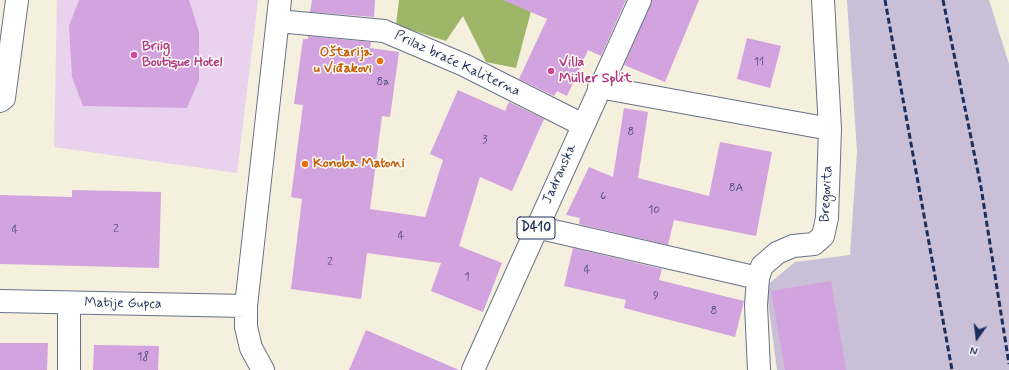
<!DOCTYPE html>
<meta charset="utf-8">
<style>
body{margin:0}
#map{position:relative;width:1009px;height:370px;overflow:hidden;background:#f5efdd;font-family:Mynerve,sans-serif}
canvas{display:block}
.north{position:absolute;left:957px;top:318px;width:40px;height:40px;-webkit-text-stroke:3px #fdfcf7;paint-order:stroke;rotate:194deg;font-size:11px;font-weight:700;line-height:16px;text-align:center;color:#1b2f5e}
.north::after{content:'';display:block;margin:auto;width:14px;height:18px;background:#1b2f5e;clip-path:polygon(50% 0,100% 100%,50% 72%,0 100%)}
</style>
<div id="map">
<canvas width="1009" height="370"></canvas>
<div class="north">N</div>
</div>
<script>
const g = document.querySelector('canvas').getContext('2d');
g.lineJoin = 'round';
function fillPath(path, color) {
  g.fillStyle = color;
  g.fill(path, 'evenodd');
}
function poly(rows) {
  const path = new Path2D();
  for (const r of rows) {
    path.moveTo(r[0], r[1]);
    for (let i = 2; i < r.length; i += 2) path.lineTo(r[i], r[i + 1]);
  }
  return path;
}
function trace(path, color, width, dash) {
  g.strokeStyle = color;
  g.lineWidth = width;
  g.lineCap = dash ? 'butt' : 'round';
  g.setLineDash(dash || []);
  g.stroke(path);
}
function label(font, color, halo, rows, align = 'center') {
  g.font = font + ' Mynerve,sans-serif';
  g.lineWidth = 3;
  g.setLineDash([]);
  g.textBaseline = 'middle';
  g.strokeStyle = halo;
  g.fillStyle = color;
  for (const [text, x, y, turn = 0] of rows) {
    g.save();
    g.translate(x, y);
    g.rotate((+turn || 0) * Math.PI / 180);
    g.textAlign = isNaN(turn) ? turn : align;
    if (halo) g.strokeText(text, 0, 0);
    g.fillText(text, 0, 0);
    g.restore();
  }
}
fillPath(poly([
 [57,0,258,0,237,173,54,147]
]), '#e9d2ed');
fillPath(poly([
 [847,0,989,0,1009,64,1009,370,777,370,766,286,795,262,850,255,857,152]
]), '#c9bfd7');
fillPath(poly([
 [399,0,534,0,516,68,486,62,463,16,446,41,396,25]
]), '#9db667');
fillPath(poly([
 [79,0,189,0,199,32,199,80,187,108,83,106,72,77,69,26],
 [312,0,375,0,374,17,310,12],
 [503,0,626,0,601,56,588,50,567,96,557,91,554,96,519,79,547,19],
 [652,0,699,0,665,82,624,65],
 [308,36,371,42,370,48,399,52,390,117,382,116,370,209,425,217,443,160,430,154,458,90,505,111,509,102,544,119,512,191,480,177,459,246,502,263,483,312,431,291,441,263,367,253,361,299,291,289,302,199,291,197,303,105,294,104,303,39,308,39],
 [747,38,781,46,770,88,737,79],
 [624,108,648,112,638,178,709,196,720,142,772,152,756,236,674,220,668,245,579,224,580,218,566,215,589,167,613,177],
 [72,190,161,192,159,268,0,264,0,195,72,197],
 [573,248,662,269,659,280,744,301,735,337,624,308,626,300,564,286],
 [831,281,846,370,785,370,771,291],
 [366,330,459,370,349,370],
 [0,343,48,343,47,370,0,370],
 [94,345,159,346,158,370,93,370]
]), '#d2a3df');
const minor = poly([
 [278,21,384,31,464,65,583,125],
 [599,87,830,129],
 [0,101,4,98,17,0],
 [536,227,758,278],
 [0,301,246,306],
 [69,370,69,303],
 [263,370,251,348,246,327,246,306,280,0],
 [759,370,756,305,758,278,762,266,777,253,793,246,814,244,823,236,827,218,830,129,823,0]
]);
const major = poly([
 [473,370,640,0]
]);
trace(minor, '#67728a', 24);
trace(major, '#67728a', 24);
trace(minor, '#fff', 22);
trace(major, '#fff', 22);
trace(poly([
 [885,0,952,370],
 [943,0,981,187,1009,364]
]), '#1b2f5e', 3, [6, 3]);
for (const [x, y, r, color] of [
 [134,55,4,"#d1479c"],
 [380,61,4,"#e8710a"],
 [551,71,4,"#d1479c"],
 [305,164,4,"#e8710a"]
]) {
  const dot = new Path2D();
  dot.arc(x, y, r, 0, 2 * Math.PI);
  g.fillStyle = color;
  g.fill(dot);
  trace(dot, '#fdfcf7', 1.5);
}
label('12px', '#494c7e', null, [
 ["11",759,62],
 ["8a",383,82],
 ["8",631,132],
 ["3",485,140],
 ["8A",736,188],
 ["6",603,196],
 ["10",654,210],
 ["2",116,229],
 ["4",15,230],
 ["4",401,236],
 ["2",330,262],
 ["4",587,270],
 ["1",467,277],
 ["9",656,296],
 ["8",714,311],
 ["18",143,357]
]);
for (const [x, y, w] of [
 [536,228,38]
]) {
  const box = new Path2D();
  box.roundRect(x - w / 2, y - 11, w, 22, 3);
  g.fillStyle = '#fdfcf7';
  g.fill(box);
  trace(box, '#1b2f5e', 1);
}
label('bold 13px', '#1b2f5e', null, [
 ["D410",536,228]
]);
label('bold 14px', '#b23c85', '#fdfcf7', [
 ["Briig",142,47],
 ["Boutique Hotel",142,63],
 ["Villa",559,63],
 ["Müller Split",559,79]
], 'left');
label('bold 14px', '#c56008', '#fdfcf7', [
 ["Oštarija",372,53],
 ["u Viđakovi",372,69],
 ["Konoba Matoni",313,164,"left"]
], 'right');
label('14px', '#1b2f5e', '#fdfcf7', [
 ["Prilaz braće Kaliterna",457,64,25],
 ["Jadranska",560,174,-66],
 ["Bregovita",827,194,-87],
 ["Matije Gupca",123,304,1]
]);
</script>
